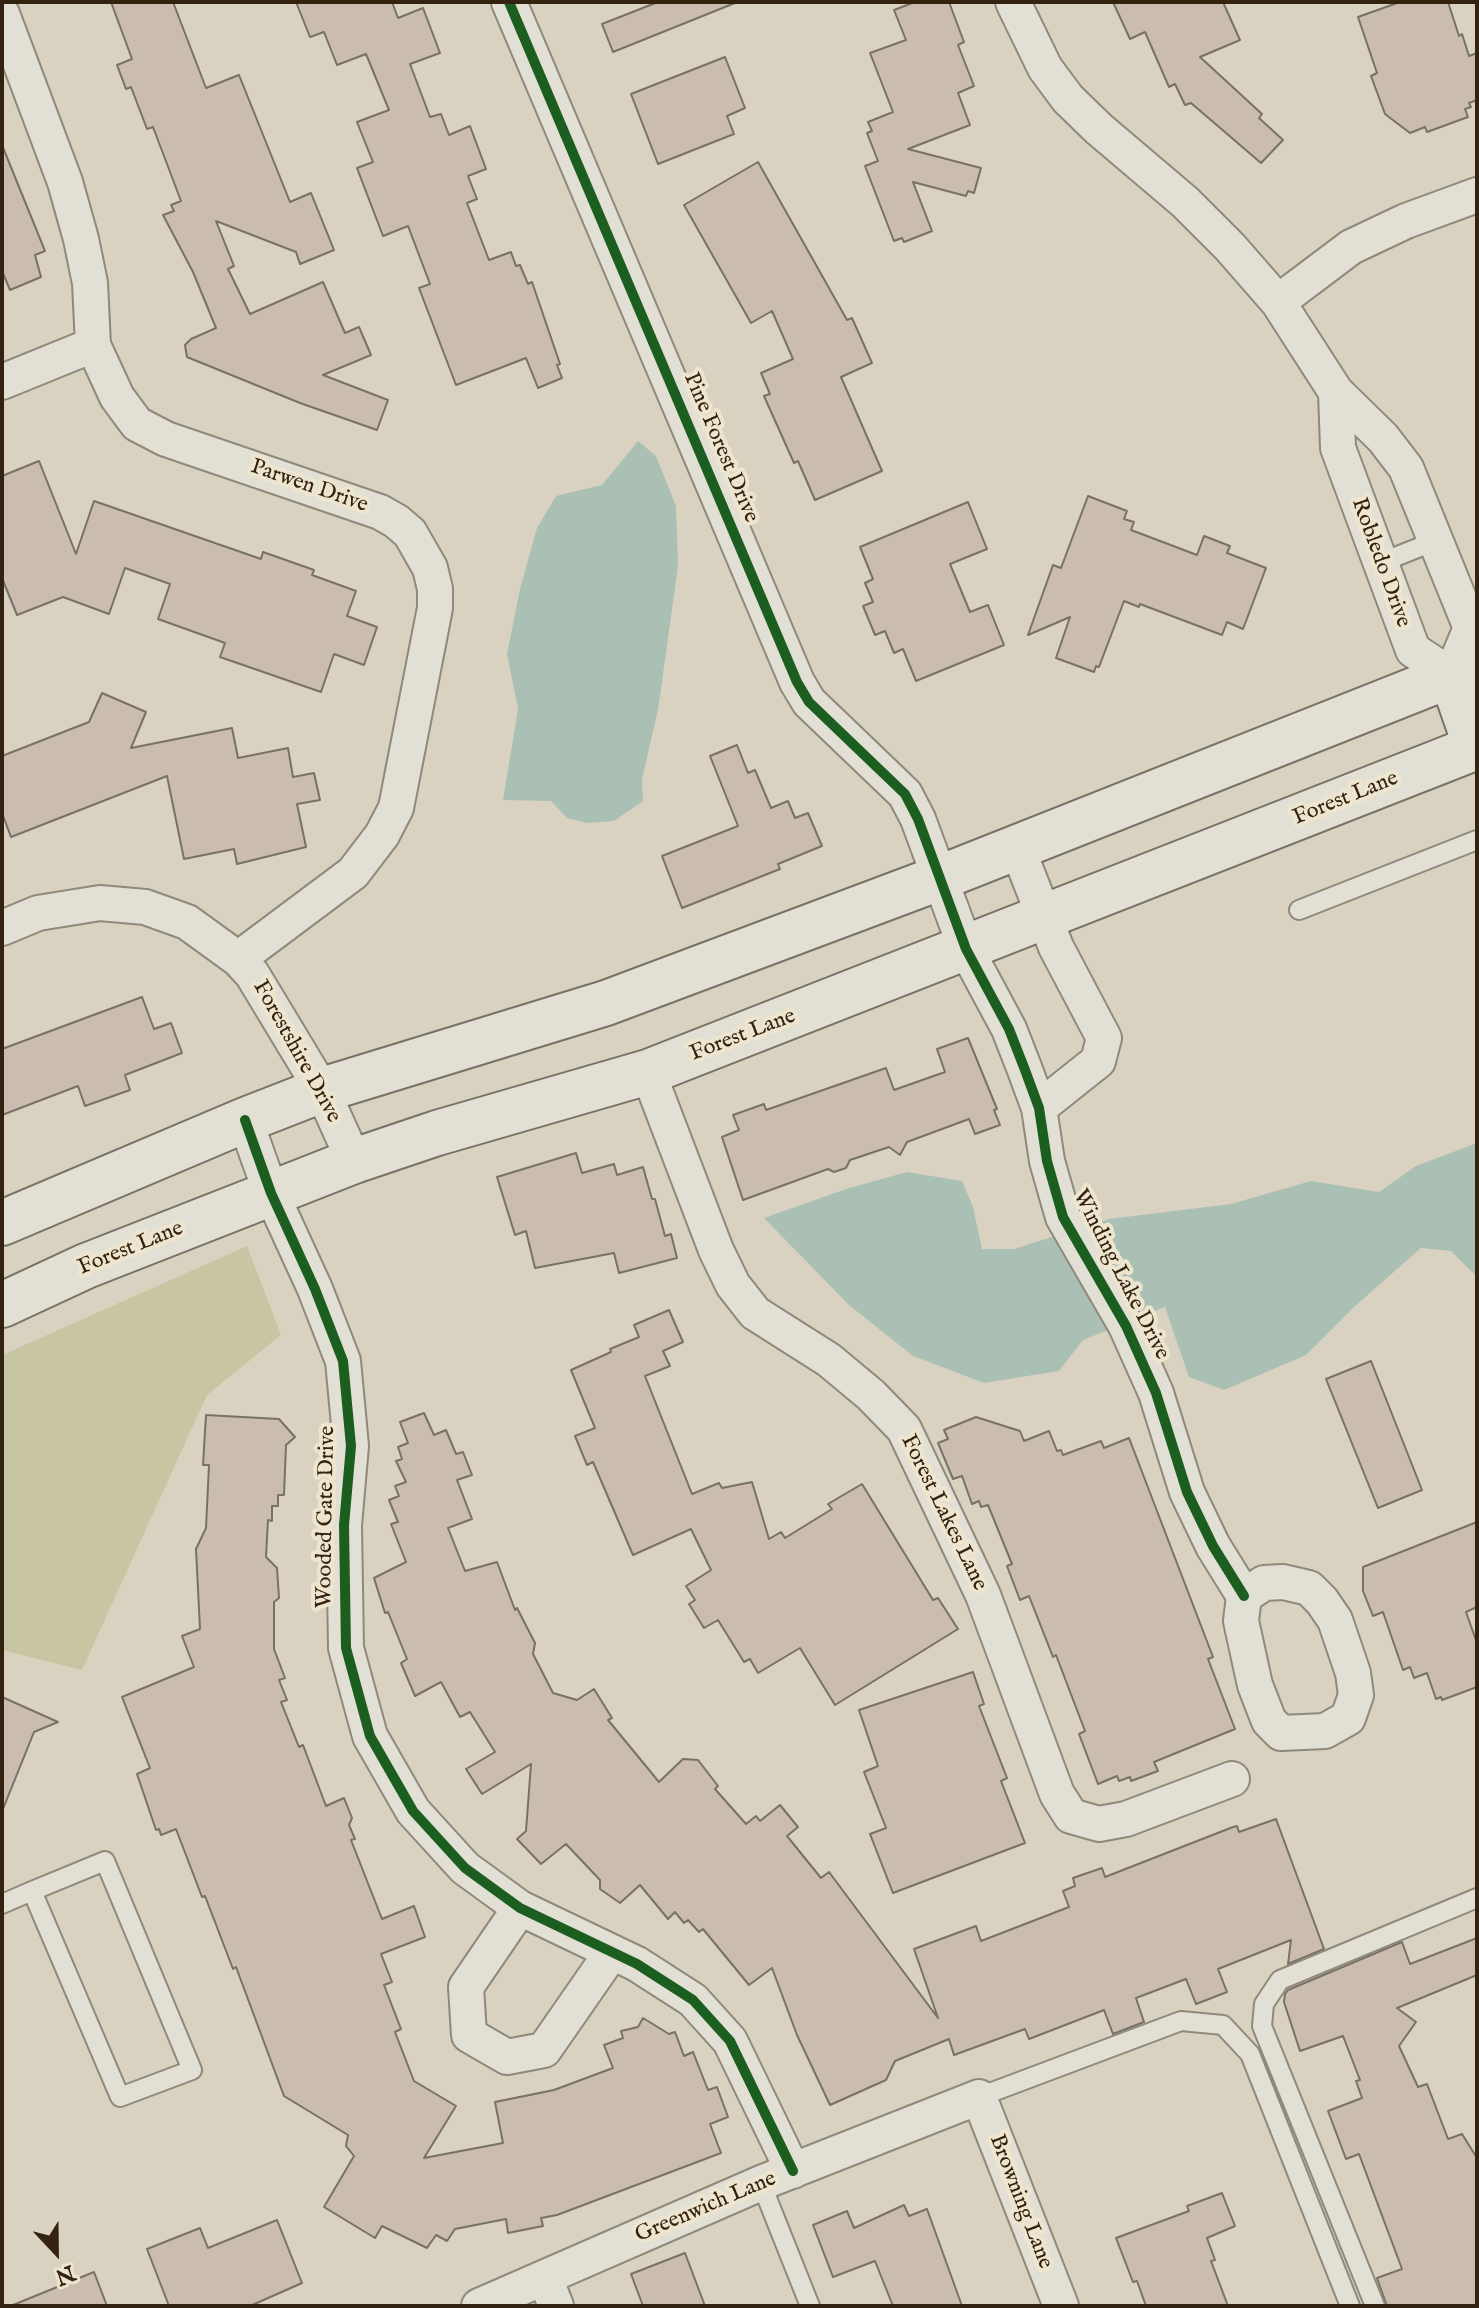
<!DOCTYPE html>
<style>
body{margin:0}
#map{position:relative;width:1479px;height:2308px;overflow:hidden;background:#dad2c0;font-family:"IM FELL English",serif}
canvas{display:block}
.frame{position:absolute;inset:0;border:4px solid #32220f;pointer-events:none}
.north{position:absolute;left:16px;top:2212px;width:80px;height:80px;-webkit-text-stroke:6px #eee5cf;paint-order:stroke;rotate:158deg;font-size:22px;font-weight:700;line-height:32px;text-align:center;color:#32220f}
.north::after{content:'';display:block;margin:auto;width:28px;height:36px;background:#32220f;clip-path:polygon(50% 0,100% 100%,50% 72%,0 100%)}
</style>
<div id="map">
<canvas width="1479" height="2308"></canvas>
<div class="frame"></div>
<div class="north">N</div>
</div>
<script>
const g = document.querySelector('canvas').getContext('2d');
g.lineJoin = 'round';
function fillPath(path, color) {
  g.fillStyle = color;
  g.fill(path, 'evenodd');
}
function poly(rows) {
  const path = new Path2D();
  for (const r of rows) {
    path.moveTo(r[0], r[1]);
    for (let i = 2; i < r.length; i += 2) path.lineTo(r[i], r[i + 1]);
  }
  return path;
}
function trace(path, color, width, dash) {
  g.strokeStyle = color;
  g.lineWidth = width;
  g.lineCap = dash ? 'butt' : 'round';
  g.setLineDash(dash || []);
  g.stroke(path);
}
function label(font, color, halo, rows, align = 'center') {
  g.font = font + ' "IM FELL English",serif';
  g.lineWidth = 8;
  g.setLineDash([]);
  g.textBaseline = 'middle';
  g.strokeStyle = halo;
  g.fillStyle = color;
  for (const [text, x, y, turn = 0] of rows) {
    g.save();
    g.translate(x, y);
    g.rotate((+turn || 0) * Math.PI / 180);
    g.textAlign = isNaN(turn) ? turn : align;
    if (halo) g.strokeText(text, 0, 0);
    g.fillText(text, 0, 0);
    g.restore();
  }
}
fillPath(poly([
 [247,1246,281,1335,207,1395,82,1670,2,1650,2,1355]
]), '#c8c6a2');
fillPath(poly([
 [638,441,656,456,676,506,678,566,658,710,642,779,643,801,614,821,587,823,567,818,551,801,503,800,518,709,507,654,520,589,537,528,556,496,602,485],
 [1477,1143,1477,1277,1451,1251,1421,1248,1354,1307,1306,1355,1224,1390,1189,1377,1165,1307,1083,1340,1059,1371,984,1383,913,1356,849,1305,764,1218,846,1189,907,1172,962,1181,973,1207,982,1249,1014,1249,1109,1219,1231,1204,1311,1181,1379,1192,1416,1166]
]), '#aac0b4');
const building = poly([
 [111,2,173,2,206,88,239,75,290,202,311,193,334,250,300,264,296,252,216,221,234,266,228,269,250,314,323,282,345,333,359,327,371,355,323,375,388,400,377,430,300,403,187,357,185,345,191,339,216,328,193,272,163,215,174,211,171,205,181,201,153,127,147,129,131,87,126,89,117,65,132,59,111,2],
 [296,2,392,2,398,18,423,8,440,53,410,64,430,117,441,114,449,135,470,126,486,169,468,176,477,199,467,203,489,260,511,252,516,266,520,265,528,284,532,282,560,364,557,365,562,378,538,388,526,358,456,385,419,288,430,284,408,226,383,236,357,168,373,162,357,122,389,110,366,54,337,65,324,32,310,37,296,2],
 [658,2,735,2,735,3,613,52,602,24,658,2],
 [915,2,949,2,964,42,958,45,974,86,958,93,970,125,908,149,981,168,974,193,968,191,966,196,913,182,932,231,904,242,902,238,894,241,865,166,878,161,867,133,872,131,868,122,893,112,870,53,906,40,894,10,915,2],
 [1113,2,1223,2,1240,40,1200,57,1262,114,1259,118,1283,140,1261,163,1191,103,1185,105,1175,84,1169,87,1145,32,1130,39,1113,2],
 [1400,2,1448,2,1459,36,1462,34,1469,56,1477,53,1477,100,1469,103,1471,107,1465,109,1468,117,1427,132,1425,127,1410,133,1385,114,1371,76,1377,73,1358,17,1400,2],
 [725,57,745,108,727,116,734,134,658,164,631,94,725,57],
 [2,145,45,251,35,255,41,277,10,290,2,271,2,145],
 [758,162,847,320,852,318,872,363,841,377,882,471,815,500,798,461,794,463,764,396,770,394,761,373,793,359,772,311,751,323,684,205,758,162],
 [39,461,76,554,94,501,261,559,263,552,314,570,312,575,356,591,347,616,377,627,364,665,334,654,321,692,220,657,225,643,158,619,170,584,125,568,109,614,63,597,17,615,2,578,2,476,39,461],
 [1088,496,1127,511,1124,519,1134,522,1131,530,1197,555,1204,536,1230,546,1227,553,1266,568,1243,629,1227,622,1222,635,1140,604,1139,607,1124,601,1099,667,1096,666,1094,672,1056,658,1070,617,1028,635,1053,565,1061,568,1088,496],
 [968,502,987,549,950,564,970,612,988,605,1004,645,916,681,903,649,894,653,885,631,875,635,863,606,873,602,865,583,873,579,860,547,968,502],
 [102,693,146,712,131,748,232,728,238,758,288,748,293,777,314,773,320,800,297,804,306,847,237,864,234,849,184,859,167,776,11,837,2,813,2,756,89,722,102,693],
 [737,745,748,773,755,770,771,808,788,801,795,818,808,813,822,846,778,864,780,869,682,908,662,856,738,826,710,756,737,745],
 [142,997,154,1029,171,1023,182,1053,125,1075,130,1090,85,1106,78,1086,2,1115,2,1049,142,997],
 [968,1038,997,1109,994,1110,1000,1125,975,1134,969,1119,907,1142,900,1155,889,1147,850,1160,846,1168,834,1172,828,1169,743,1200,722,1137,739,1130,733,1115,764,1104,766,1110,886,1068,894,1090,945,1072,937,1049,968,1038],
 [576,1153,582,1173,614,1164,617,1175,643,1167,652,1199,655,1199,665,1236,671,1234,677,1258,619,1273,614,1253,535,1268,526,1231,515,1235,497,1177,576,1153],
 [669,1310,683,1342,663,1351,670,1366,645,1376,692,1494,719,1483,722,1488,752,1482,769,1539,781,1532,785,1538,832,1509,828,1504,862,1484,933,1600,938,1598,958,1629,835,1705,800,1648,758,1673,750,1659,744,1662,718,1620,704,1628,689,1604,695,1600,686,1586,711,1570,691,1529,633,1555,593,1462,587,1465,575,1436,595,1428,571,1370,611,1352,610,1349,639,1337,634,1325,669,1310],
 [1371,1361,1422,1490,1378,1508,1326,1379,1371,1361],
 [424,1413,434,1435,446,1430,456,1454,463,1452,472,1475,457,1480,472,1519,448,1528,465,1571,497,1562,515,1610,517,1608,535,1643,533,1654,553,1693,577,1700,594,1689,612,1718,608,1720,659,1782,683,1759,698,1760,718,1786,715,1789,746,1824,756,1816,760,1821,780,1805,798,1827,787,1836,821,1878,829,1872,938,2018,914,1949,976,1926,981,1941,1069,1907,1063,1891,1075,1886,1073,1878,1102,1868,1105,1877,1233,1827,1237,1826,1239,1832,1276,1819,1324,1949,1288,1964,1291,1940,1218,1969,1227,1992,1196,2004,1186,1979,1136,1998,1144,2022,1113,2034,1104,2010,1029,2039,1025,2029,954,2055,949,2039,895,2061,886,2080,830,2105,797,2035,772,1968,749,1985,703,1929,699,1932,688,1920,684,1923,675,1912,668,1919,640,1885,620,1903,600,1889,600,1880,566,1844,541,1864,517,1839,526,1831,531,1764,482,1794,466,1769,495,1752,470,1712,460,1717,441,1682,415,1696,401,1663,407,1659,388,1612,385,1613,374,1578,406,1562,391,1524,398,1522,389,1500,399,1496,395,1486,406,1482,396,1461,402,1459,398,1447,408,1443,400,1422,424,1413],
 [206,1415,279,1419,295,1437,286,1445,284,1495,278,1495,278,1506,272,1506,272,1521,268,1520,266,1557,277,1568,279,1598,274,1602,274,1649,285,1678,279,1680,287,1700,281,1702,299,1747,303,1745,326,1806,344,1798,352,1818,349,1825,355,1839,351,1840,382,1919,414,1906,425,1937,381,1954,392,1982,384,1985,401,2029,395,2032,414,2081,456,2106,424,2158,503,2143,495,2102,554,2090,613,2068,604,2045,623,2038,621,2031,638,2027,643,2018,669,2034,675,2032,684,2056,693,2052,708,2090,717,2087,728,2117,710,2124,721,2153,557,2215,541,2218,543,2226,508,2233,506,2219,455,2229,447,2241,436,2235,427,2248,382,2226,375,2238,324,2207,354,2156,346,2146,348,2135,284,2096,236,1967,233,1969,205,1896,202,1897,176,1829,161,1835,159,1829,156,1830,137,1774,150,1768,122,1697,194,1667,182,1636,200,1629,196,1549,206,1528,209,1465,203,1465,206,1415],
 [976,1417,1020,1431,1024,1441,1049,1431,1057,1451,1061,1450,1063,1455,1101,1441,1104,1448,1129,1438,1213,1657,1208,1659,1235,1729,1154,1762,1158,1771,1131,1781,1130,1777,1119,1781,1117,1776,1098,1784,1079,1734,1085,1731,1056,1655,1053,1657,1029,1596,1020,1600,1007,1566,1012,1564,988,1505,981,1507,979,1501,972,1504,962,1476,953,1479,938,1443,948,1439,944,1430,976,1417],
 [1477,1522,1477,1607,1466,1612,1477,1643,1477,1687,1442,1700,1441,1697,1436,1699,1427,1673,1414,1678,1410,1667,1403,1670,1383,1612,1373,1616,1363,1591,1363,1567,1477,1522],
 [973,1672,984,1704,979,1706,1007,1778,1001,1781,1025,1843,893,1893,870,1834,886,1828,864,1772,878,1766,859,1710,973,1672],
 [2,1697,58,1722,34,1732,3,1809,2,1697],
 [1477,1938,1477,1975,1397,2008,1416,2022,1399,2046,1418,2087,1427,2084,1448,2139,1462,2134,1477,2158,1477,2306,1387,2306,1377,2278,1402,2269,1359,2154,1346,2159,1328,2111,1362,2098,1356,2081,1360,2080,1343,2036,1300,2051,1284,2002,1285,1994,1288,1990,1402,1942,1410,1964,1477,1938],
 [1222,2193,1235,2226,1207,2238,1215,2260,1211,2261,1228,2306,1146,2306,1137,2281,1133,2282,1116,2238,1189,2211,1187,2206,1222,2193],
 [904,2205,909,2216,927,2209,962,2306,893,2306,875,2261,833,2277,813,2225,847,2211,854,2228,904,2205],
 [277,2220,302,2283,250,2306,169,2306,147,2249,200,2228,208,2248,277,2220],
 [685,2253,705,2306,643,2306,631,2274,685,2253],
 [94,2272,107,2306,13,2306,13,2305,94,2272]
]);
fillPath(building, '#cbbcb0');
trace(building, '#787165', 2);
const service = poly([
 [1380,563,1435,541],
 [1299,910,1477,840],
 [2,1904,32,1891,105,1861,192,2070,120,2097,32,1891],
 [979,2097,1181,2021,1223,2025,1250,2054,1350,2306],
 [761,2183,810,2306],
 [1375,2306,1262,2026,1264,2004,1280,1980,1477,1898]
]);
const minor = poly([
 [509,2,797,682,809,702,905,794,918,819,966,949,1009,1029,1025,1070,1039,1108,1047,1161,1063,1217,1126,1326,1156,1393,1187,1492,1213,1546,1244,1596],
 [1013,2,1045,68,1068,99,1099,129,1185,202,1230,247,1278,302,1336,392,1383,438,1406,468,1471,628,1451,675,1413,650,1338,448,1336,392],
 [2,14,65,182,81,239,90,283,93,345,117,397,137,424,166,439,380,512,396,521,410,533,430,568,435,589,435,608,396,808,382,835,353,873,238,959],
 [1278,302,1351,247,1406,221,1477,195],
 [2,382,93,345],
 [1017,847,1056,947,1104,1038,1098,1061,1039,1108],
 [2,928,38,913,100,903,145,907,187,922,238,959,252,974,322,1090,354,1161],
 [648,1072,716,1250,733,1285,755,1313,829,1360,871,1395,904,1429,983,1595,1057,1794,1071,1816,1099,1824,1126,1819,1232,1779],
 [245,1120,271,1193,315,1289,343,1361,351,1446,344,1525,346,1648,370,1736,413,1811,465,1868,520,1908,637,1964,693,2000,730,2041,793,2171],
 [1283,1582,1309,1588,1322,1601,1335,1620,1353,1673,1356,1695,1348,1718,1325,1731,1281,1733,1269,1721,1255,1685,1241,1621,1244,1596,1264,1583,1283,1582],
 [520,1908,466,1987,469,2035,507,2057,544,2050,612,1952],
 [545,2278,556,2306],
 [479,2306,761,2183,979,2097,1061,2306]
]);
const secondary = poly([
 [1451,675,1476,747],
 [2,1223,245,1120,322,1090,606,1003,942,877,1477,665],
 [2,1305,86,1266,354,1161,437,1133,648,1072,1477,747]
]);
trace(service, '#8f897c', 22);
trace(minor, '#8f897c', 38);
trace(secondary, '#787165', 48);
trace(service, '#e2dfd5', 18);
trace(minor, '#e2dfd5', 34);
trace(secondary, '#e2dfd5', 44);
trace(poly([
 [509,2,797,682,809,702,905,794,918,819,966,949,1009,1029,1025,1070,1039,1108,1047,1161,1063,1217,1126,1326,1156,1393,1187,1492,1213,1546,1244,1596],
 [245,1120,271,1193,315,1289,343,1361,351,1446,344,1525,346,1648,370,1736,413,1811,465,1868,520,1908,637,1964,693,2000,730,2041,793,2171]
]), '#1b5e20', 10);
label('22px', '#32220f', '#eee5cf', [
 ["Pine Forest Drive",720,448,67],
 ["Parwen Drive",309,487,19],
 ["Robledo Drive",1380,563,70],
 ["Forest Lane",1346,799,-22],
 ["Forest Lane",743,1036,-21],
 ["Forestshire Drive",296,1052,61],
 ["Forest Lane",131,1249,-22],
 ["Winding Lake Drive",1120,1275,63],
 ["Forest Lakes Lane",943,1513,64],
 ["Wooded Gate Drive",327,1517,-89],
 ["Browning Lane",1020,2202,69],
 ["Greenwich Lane",706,2208,-23]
]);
</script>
